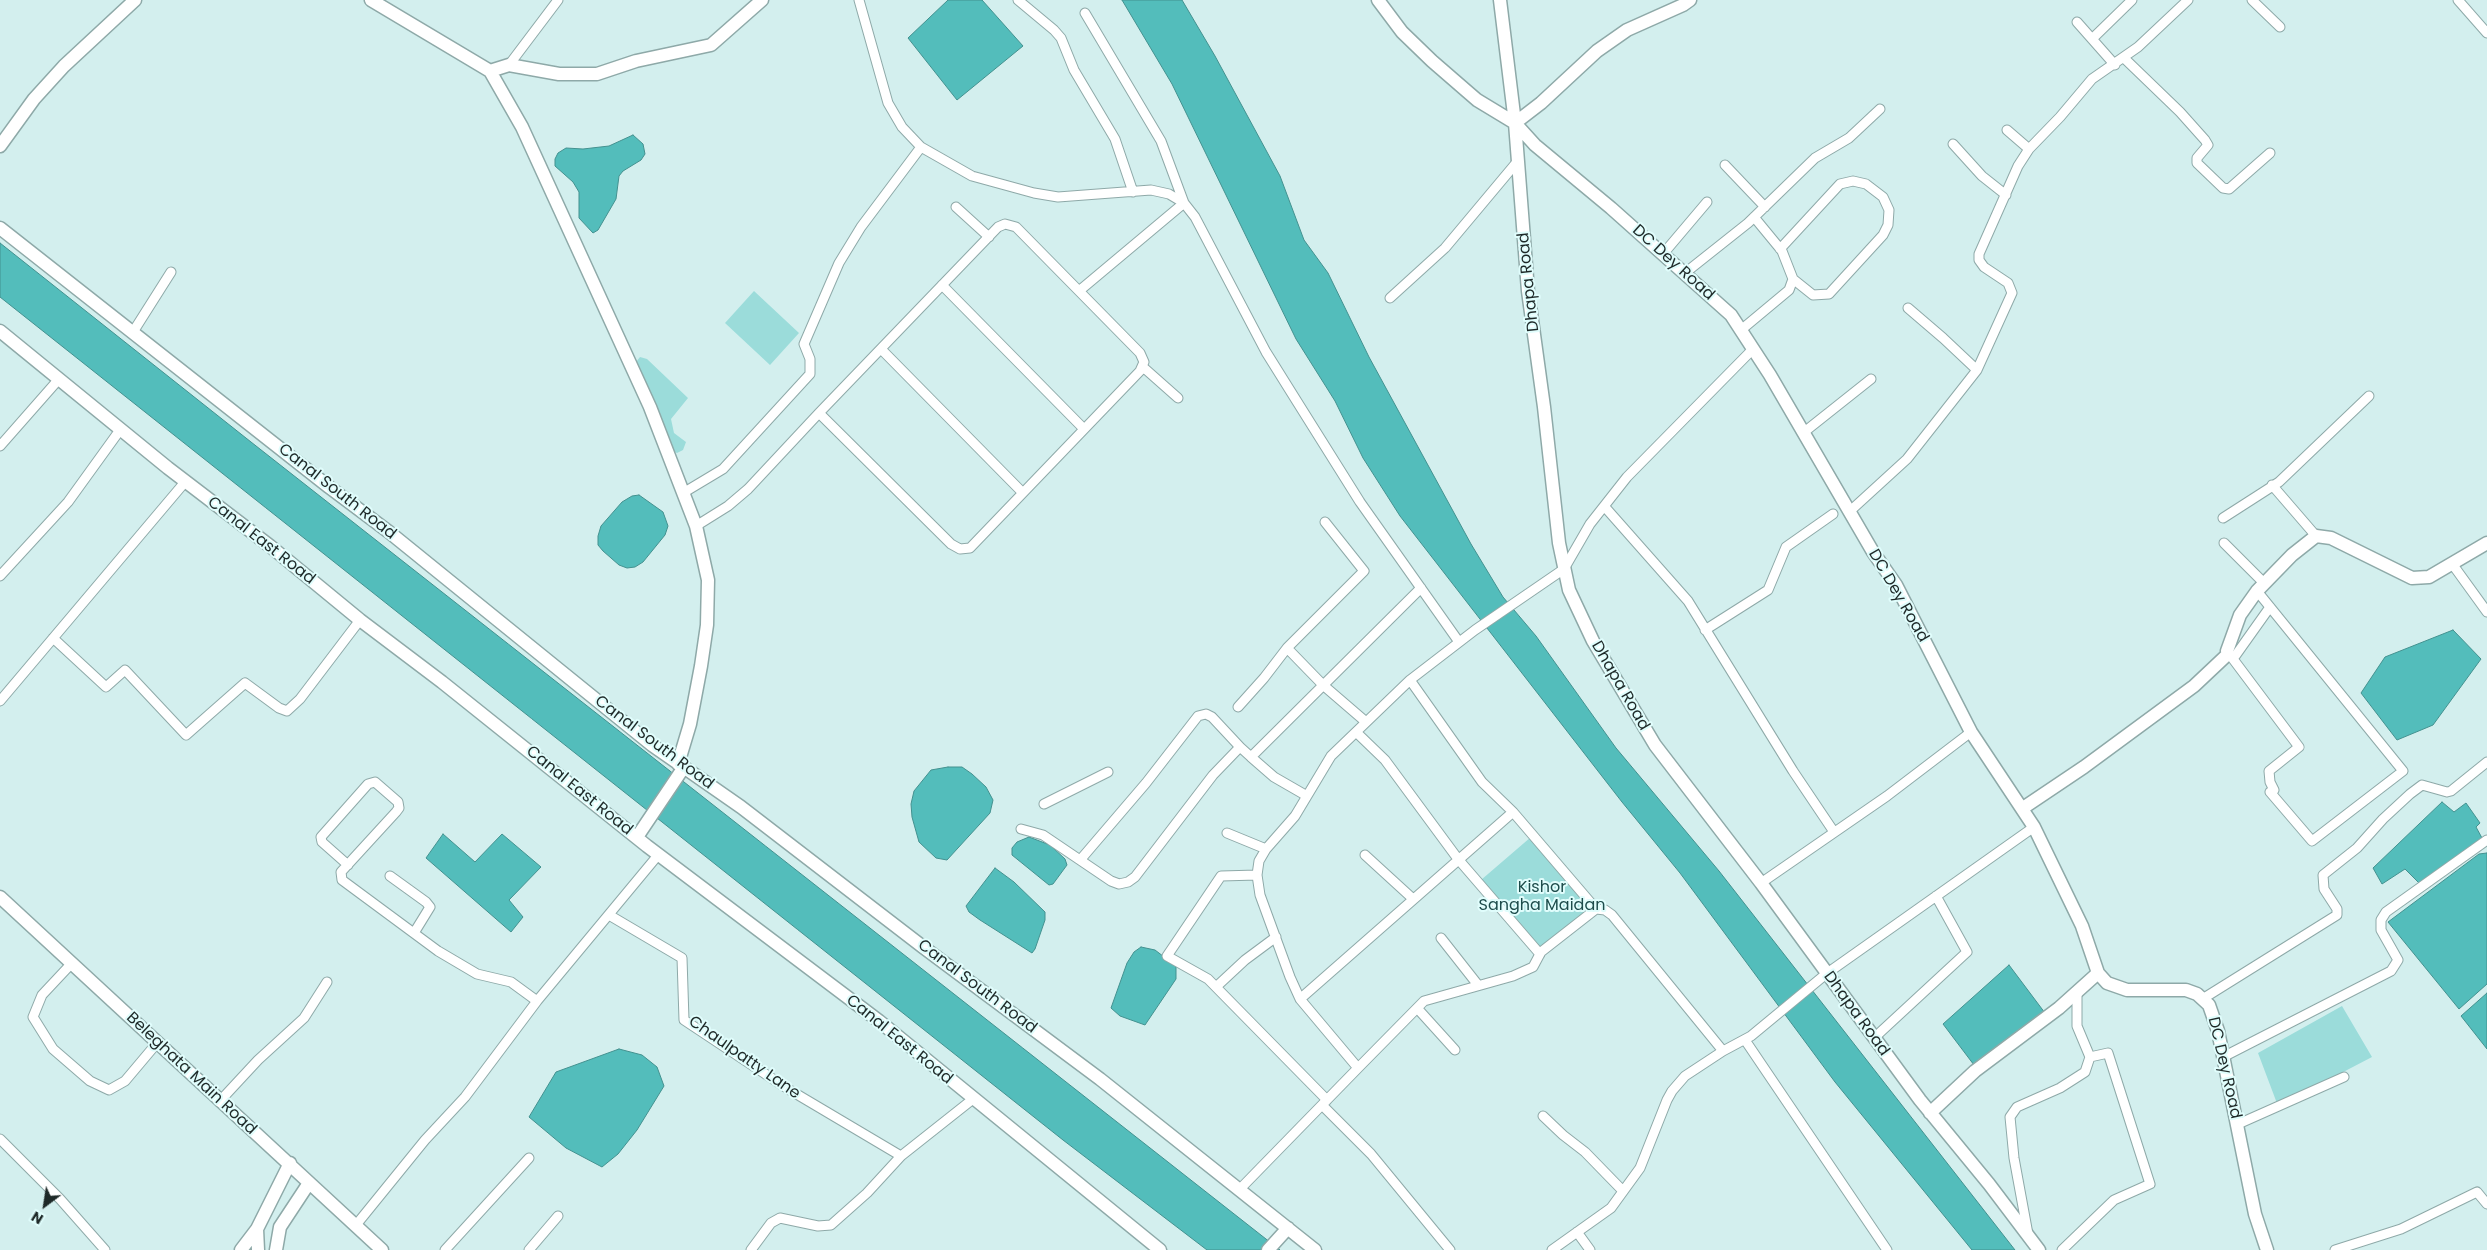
<!DOCTYPE html>
<style>
body{margin:0}
#map{position:relative;width:2487px;height:1250px;overflow:hidden;background:#d3efee;font-family:Poppins,sans-serif}
canvas{display:block}
.north{position:absolute;left:20px;top:1180px;width:50px;height:50px;-webkit-text-stroke:4px #e0fdfc;paint-order:stroke;rotate:211deg;font-size:14px;font-weight:700;line-height:20px;text-align:center;color:#1e2928}
.north::after{content:'';display:block;margin:auto;width:18px;height:22px;background:#1e2928;clip-path:polygon(50% 0,100% 100%,50% 72%,0 100%)}
</style>
<div id="map">
<canvas width="2487" height="1250"></canvas>
<div class="north">N</div>
</div>
<script>
const g = document.querySelector('canvas').getContext('2d');
g.lineJoin = 'round';
function fillPath(path, color) {
  g.fillStyle = color;
  g.fill(path, 'evenodd');
}
function poly(rows) {
  const path = new Path2D();
  for (const r of rows) {
    path.moveTo(r[0], r[1]);
    for (let i = 2; i < r.length; i += 2) path.lineTo(r[i], r[i + 1]);
  }
  return path;
}
function trace(path, color, width, dash) {
  g.strokeStyle = color;
  g.lineWidth = width;
  g.lineCap = dash ? 'butt' : 'round';
  g.setLineDash(dash || []);
  g.stroke(path);
}
function label(font, color, halo, rows, align = 'center') {
  g.font = font + ' Poppins,sans-serif';
  g.lineWidth = 4;
  g.setLineDash([]);
  g.textBaseline = 'middle';
  g.strokeStyle = halo;
  g.fillStyle = color;
  for (const [text, x, y, turn = 0] of rows) {
    g.save();
    g.translate(x, y);
    g.rotate((+turn || 0) * Math.PI / 180);
    g.textAlign = isNaN(turn) ? turn : align;
    if (halo) g.strokeText(text, 0, 0);
    g.fillText(text, 0, 0);
    g.restore();
  }
}
fillPath(poly([
 [754,291,799,333,770,365,725,323],
 [640,357,647,359,688,398,671,419,674,433,686,442,683,450,677,453,671,450,636,362],
 [1531,837,1595,908,1540,950,1514,917,1481,880],
 [2342,1006,2372,1057,2278,1106,2258,1053]
]), '#9bdcda');
const water = poly([
 [948,0,982,0,1023,46,957,100,908,38,948,0],
 [1122,0,1182,0,1215,56,1280,176,1304,240,1328,273,1369,357,1471,544,1503,597,1536,636,1616,748,1719,871,2015,1250,1972,1250,1835,1082,1680,873,1622,802,1400,516,1363,458,1335,401,1296,339,1172,84,1122,0],
 [633,135,643,144,645,154,641,160,623,171,619,176,616,199,598,230,593,233,579,218,579,192,573,182,555,166,555,159,558,153,566,148,583,149,609,146,633,135],
 [0,243,251,442,1280,1250,1207,1250,1063,1140,0,297,0,243],
 [639,495,663,512,668,526,665,535,643,562,635,567,627,568,619,565,603,551,598,545,598,536,601,526,622,502,632,496,639,495],
 [2453,630,2481,659,2433,725,2397,740,2361,693,2385,657,2453,630],
 [948,767,962,767,972,774,986,787,993,800,990,813,947,860,936,858,919,842,912,817,911,804,914,791,931,770,948,767],
 [2442,802,2454,812,2466,803,2480,823,2476,827,2482,838,2421,885,2405,869,2382,884,2373,868,2442,802],
 [443,834,475,862,502,834,541,867,509,900,523,917,511,932,426,858,443,834],
 [1029,837,1050,845,1065,859,1067,865,1053,884,1049,885,1012,855,1012,848,1017,842,1029,837],
 [2487,853,2487,984,2459,1009,2388,922,2479,854,2487,853],
 [995,868,1014,882,1045,912,1045,920,1035,949,1032,953,980,920,969,912,966,906,995,868],
 [1141,947,1155,950,1176,966,1176,979,1145,1025,1120,1016,1111,1008,1127,963,1134,952,1141,947],
 [2009,965,2045,1013,1974,1065,1943,1024,2009,965],
 [2487,993,2487,1049,2461,1016,2487,993],
 [619,1049,642,1055,657,1067,664,1086,637,1130,618,1154,602,1167,566,1148,529,1117,556,1072,619,1049]
]);
fillPath(water, '#53bdbb');
trace(water, '#43918f', 1);
const street = poly([
 [859,0,888,103,902,127,921,147,972,176,1034,193,1058,197,1151,190,1169,194,1184,203,1195,217,1266,352,1296,400,1360,502,1459,642],
 [1018,0,1054,30,1061,38,1074,70,1115,139,1133,192],
 [2252,0,2280,27],
 [2458,0,2487,33],
 [2077,22,2115,65],
 [2092,39,2132,0],
 [2124,58,2180,112,2205,140,2208,145,2197,158,2197,163,2223,188,2229,189,2270,153],
 [509,65,558,0],
 [2007,130,2029,149],
 [1953,144,1982,176,2006,195],
 [1725,165,1765,207],
 [956,207,989,237],
 [1780,249,1840,184,1853,181,1866,184,1883,197,1889,210,1888,225,1883,235,1829,294,1813,295,1793,279],
 [1663,254,1707,202],
 [1685,273,1748,223,1815,158,1849,138,1880,109],
 [942,285,1084,429],
 [1079,291,1184,203,1161,141,1085,13],
 [1390,298,1445,248,1517,162],
 [1908,308,1943,338,1977,370],
 [1741,330,1789,290,1793,279,1782,251,1754,217],
 [133,332,171,272],
 [881,349,1022,492],
 [1143,367,1178,398],
 [1803,433,1871,379],
 [0,446,59,379],
 [2272,485,2316,536],
 [683,493,723,469,810,374,810,359,804,344,839,263,861,227,921,147],
 [1604,506,1688,601,1793,771,1834,832],
 [1849,512,1907,459,1977,370,2012,293,2008,283,1984,267,1979,260,1979,254,2018,166,2029,149,2060,117,2092,79,2138,47,2188,0],
 [2223,518,2279,482,2369,396],
 [696,526,728,506,748,489,819,413,998,227,1005,224,1016,227,1140,353,1144,362,1140,371,970,548,960,549,951,544,819,413],
 [2224,543,2264,583],
 [2453,565,2487,612],
 [0,576,68,502,120,430],
 [1705,630,1768,590,1786,547,1833,514],
 [53,638,106,687,125,670,186,735,245,683,279,708,287,711,300,699,360,620],
 [1287,648,1323,685,1366,722],
 [2227,651,2299,747,2269,771,2270,782,2274,790,2270,792,2312,841,2403,771,2257,591],
 [2233,659,2270,607],
 [1410,680,1482,782,1513,812,1596,909],
 [0,701,185,482],
 [1238,707,1264,678,1287,648,1364,571,1325,522],
 [1356,732,1385,760,1458,859,1540,954],
 [1251,757,1274,777,1307,796],
 [1044,804,1108,772],
 [1021,829,1043,835,1111,881,1119,884,1128,882,1135,877,1213,775,1240,747,1251,757,1421,588],
 [1227,833,1266,849],
 [1365,855,1412,898],
 [1081,859,1146,783,1198,716,1206,714,1212,717,1240,747],
 [348,865,322,842,321,837,368,784,375,782,398,802,399,808,396,812,341,872,342,880,438,951,477,974,511,982,537,1001],
 [1257,875,1221,876,1167,956,1208,979,1327,1100],
 [390,876,426,902,430,907,414,933],
 [1761,883,1887,796,1971,732],
 [609,915,682,958,684,1020,788,1089,901,1156],
 [1441,938,1478,985],
 [72,963,42,995,33,1017,53,1049,90,1081,109,1090,125,1081,157,1043],
 [1216,987,1245,960,1276,937],
 [2204,998,2337,915,2337,909,2324,889,2323,875,2357,848,2383,819,2410,794,2422,785,2447,792,2451,791,2487,762],
 [1300,999,1513,812],
 [1417,1008,1455,1050],
 [1874,1038,1967,952,1936,896],
 [1745,1040,1887,1250],
 [2223,1057,2391,971,2398,960,2381,930,2381,920,2386,912,2487,840],
 [1358,1068,1424,1001,1513,976,1533,967,1541,952,1596,909,1605,910,1612,915,1723,1051],
 [219,1102,258,1060,304,1018,327,982],
 [1322,1105,1371,1154,1450,1250],
 [1543,1116,1563,1135,1585,1152,1623,1191],
 [2236,1125,2344,1077],
 [0,1139,60,1199,105,1250],
 [1239,1190,1358,1068,1300,999,1290,977,1260,895,1257,875,1259,861,1266,849,1295,816,1331,756,1410,680,1475,630,1564,569,1590,524,1627,477,1753,349],
 [356,1225,425,1140,465,1097,537,1001,659,854],
 [1577,1232,1590,1250],
 [2028,1234,2014,1158,2010,1117,2017,1107,2060,1088,2085,1072,2090,1057,2077,1026,2077,992],
 [445,1250,529,1158],
 [529,1250,558,1216],
 [751,1250,771,1223,780,1218,818,1226,831,1225,867,1193,901,1156,973,1099],
 [1552,1250,1611,1208,1640,1168,1667,1100,1672,1091,1685,1076,1723,1051,1751,1036,1826,974,2034,827],
 [2062,1250,2114,1200,2150,1184,2108,1053,2090,1057],
 [2335,1250,2401,1229,2477,1192,2487,1204]
]);
const secondary = poly([
 [371,0,490,71,522,127,650,407,696,526,708,580,707,625,701,666,690,724,678,764],
 [1378,0,1402,32,1432,61,1477,100,1515,123,1535,145,1611,208,1731,315,1770,375,1873,552,1896,585,1971,732,2034,827,2082,926,2098,973,2107,983,2127,990,2186,990,2197,994,2209,1005,2218,1031,2255,1214,2267,1250],
 [1500,0,1515,123,1528,291,1544,407,1559,543,1569,590,1593,641,1655,745,1761,883,1920,1100,1989,1184,2039,1250],
 [490,71,509,65,559,74,597,74,636,61,711,45,762,0],
 [1515,123,1541,103,1597,51,1627,30,1683,5,1690,0],
 [0,146,34,99,64,66,135,0],
 [0,228,329,487,389,532,652,745,741,807,923,947,1100,1079,1315,1250],
 [0,331,168,468,270,546,360,620,442,682,647,846,879,1021,1160,1250],
 [2023,808,2084,767,2194,686,2228,654,2227,651,2240,615,2257,591,2292,555,2316,536,2331,538,2412,578,2429,577,2487,543],
 [637,837,684,767],
 [0,897,382,1250],
 [1930,1113,1975,1071,2059,1008,2098,973],
 [241,1250,257,1229],
 [258,1250,257,1229,290,1163],
 [276,1250,280,1227,309,1183],
 [1268,1250,1288,1228]
]);
trace(street, '#8ea9a8', 11);
trace(secondary, '#8ea9a8', 15);
trace(street, '#fff', 9);
trace(secondary, '#fff', 12);
label('16px', '#1e2928', '#e0fdfc', [
 ["DC Dey Road",1673,263,42],
 ["Dhapa Road",1529,282,-96],
 ["Canal South Road",337,492,38],
 ["Canal East Road",261,541,38],
 ["DC Dey Road",1898,596,60],
 ["Dhapa Road",1620,686,60],
 ["Canal South Road",654,743,37],
 ["Canal East Road",579,791,39],
 ["Canal South Road",977,987,37],
 ["Dhapa Road",1856,1014,54],
 ["Canal East Road",899,1040,39],
 ["Chaulpatty Lane",744,1058,35],
 ["DC Dey Road",2224,1068,77],
 ["Beleghata Main Road",191,1074,43]
]);
label('16px', '#1d4c4b', '#e0fdfc', [
 ["Kishor",1542,888],
 ["Sangha Maidan",1542,906]
]);
</script>
